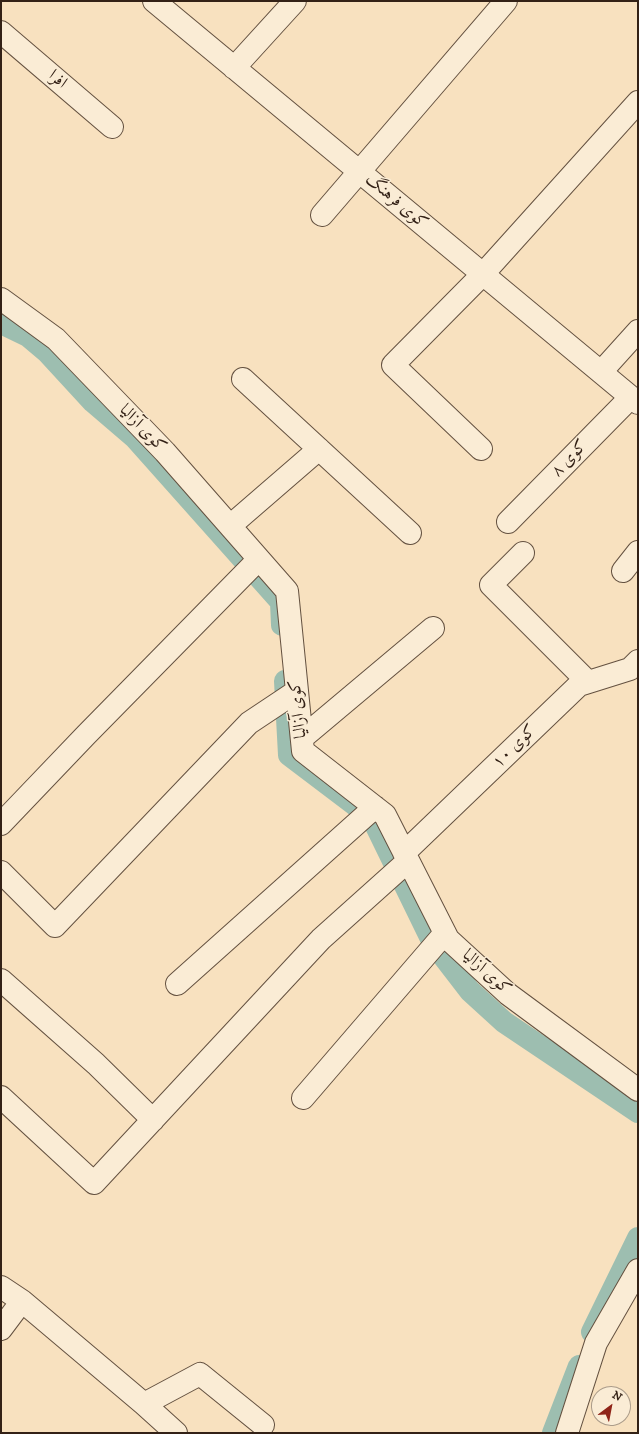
<!DOCTYPE html>
<meta charset="utf-8">
<style>
body{margin:0}
#map{position:relative;width:639px;height:1434px;overflow:hidden;background:#f8e1bf;font-family:"IM FELL DW Pica",serif}
canvas{display:block}
.frame{position:absolute;inset:0;border:2px solid #332116;pointer-events:none}
.north{position:absolute;left:591px;top:1386px;width:40px;height:40px;box-sizing:border-box;background:#faecd5;border:1px solid #aa9b89;border-radius:50%;rotate:32deg;font-size:11px;font-weight:700;line-height:16px;text-align:center;color:#332116}
.north::after{content:'';display:block;margin:auto;width:14px;height:18px;background:#8f2418;clip-path:polygon(50% 0,100% 100%,50% 72%,0 100%)}
</style>
<div id="map">
<canvas width="639" height="1434"></canvas>
<div class="frame"></div>
<div class="north">N</div>
</div>
<script>
const g = document.querySelector('canvas').getContext('2d');
g.lineJoin = 'round';
function poly(rows) {
  const path = new Path2D();
  for (const r of rows) {
    path.moveTo(r[0], r[1]);
    for (let i = 2; i < r.length; i += 2) path.lineTo(r[i], r[i + 1]);
  }
  return path;
}
function trace(path, color, width, dash) {
  g.strokeStyle = color;
  g.lineWidth = width;
  g.lineCap = dash ? 'butt' : 'round';
  g.setLineDash(dash || []);
  g.stroke(path);
}
function label(font, color, halo, rows, align = 'center') {
  g.font = font + ' "IM FELL DW Pica",Amiri,serif';
  g.lineWidth = 3;
  g.setLineDash([]);
  g.textBaseline = 'middle';
  g.strokeStyle = halo;
  g.fillStyle = color;
  for (const [text, x, y, turn = 0] of rows) {
    g.save();
    g.translate(x, y);
    g.rotate((+turn || 0) * Math.PI / 180);
    g.textAlign = isNaN(turn) ? turn : align;
    if (halo) g.strokeText(text, 0, 0);
    g.fillText(text, 0, 0);
    g.restore();
  }
}
trace(poly([
 [1,323,28,336,47,352,93,402,135,438,281,602,282,625],
 [285,681,289,755,355,805,374,822,433,943,470,991,504,1022,638,1112],
 [592,1332,638,1238],
 [553,1433,579,1366]
]), '#9dbeb0', 22);
const minor = poly([
 [154,1,638,403],
 [1,32,112,127],
 [234,68,295,1],
 [322,215,506,1],
 [1,299,56,339,165,452,287,591,303,751,385,815,448,939,508,994,638,1090],
 [601,372,638,331],
 [243,379,410,533],
 [481,449,393,365,483,274,638,102],
 [508,522,631,397],
 [230,526,319,449],
 [523,553,491,585,588,682],
 [623,571,638,552],
 [302,738,433,628],
 [1,824,86,735,259,559],
 [404,853,579,685,630,669,638,661],
 [1,872,55,926,249,723,297,691],
 [1,980,96,1064,153,1120],
 [177,984,375,807],
 [1,1097,94,1183,321,939,408,861],
 [303,1098,445,933],
 [1,1287,22,1301,144,1404,200,1374,263,1425],
 [1,1329,22,1301],
 [144,1404,176,1433],
 [567,1433,596,1343,638,1270]
]);
trace(minor, '#645140', 24);
trace(minor, '#faecd5', 22);
label('17px', '#332116', '#faecd5', [
 ["افرا",57,80,40],
 ["کوی فرهنگ",396,202,40],
 ["کوی آزالیا",142,429,46],
 ["کوی ۸",570,459,-46],
 ["کوی آزالیا",299,709,-96],
 ["کوی ۱۰",515,747,-44],
 ["کوی آزالیا",486,973,42]
]);
</script>
